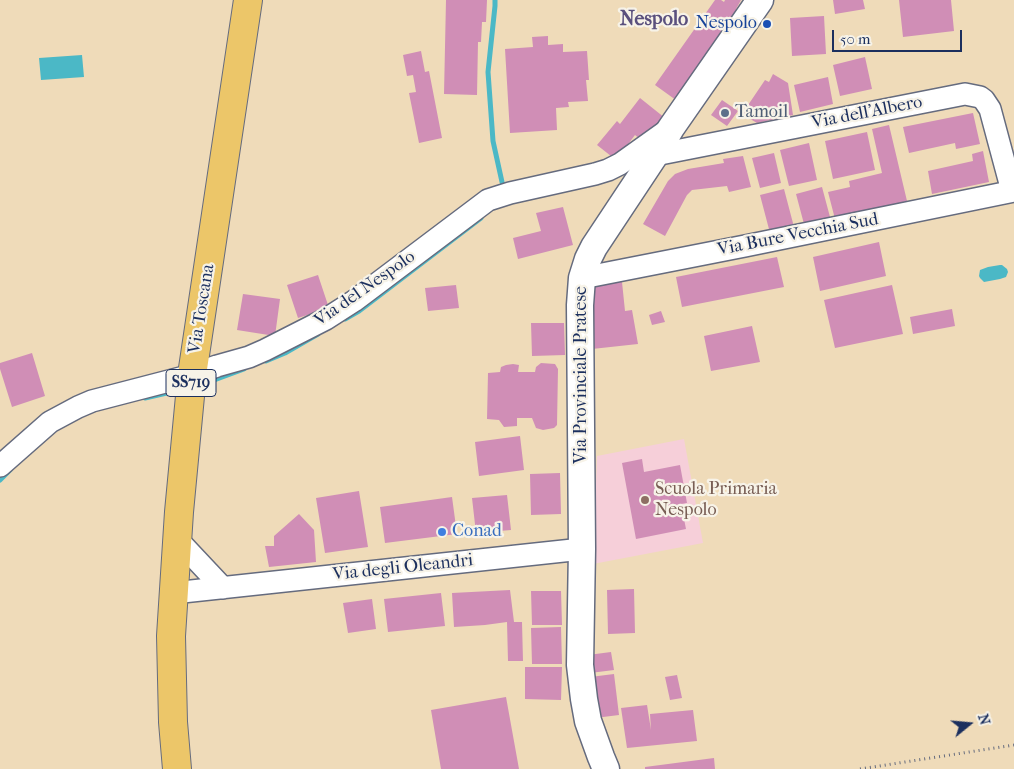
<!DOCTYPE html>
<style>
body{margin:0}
#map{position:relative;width:1014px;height:769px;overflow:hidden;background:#efdbb9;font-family:"IM FELL French Canon",serif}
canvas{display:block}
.north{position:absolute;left:944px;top:699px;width:50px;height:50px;-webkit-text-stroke:4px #f7f3e8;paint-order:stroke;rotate:73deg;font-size:14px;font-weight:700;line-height:20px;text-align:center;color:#1b2f5e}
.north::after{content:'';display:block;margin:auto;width:18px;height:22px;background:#1b2f5e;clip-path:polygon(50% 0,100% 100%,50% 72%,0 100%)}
.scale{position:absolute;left:832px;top:30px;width:130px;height:22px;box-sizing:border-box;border:2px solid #1b2f5e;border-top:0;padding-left:6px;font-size:15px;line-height:18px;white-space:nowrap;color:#1b2f5e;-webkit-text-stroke:4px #f7f3e8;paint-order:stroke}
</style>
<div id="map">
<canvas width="1014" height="769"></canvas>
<div class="north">N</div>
<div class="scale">50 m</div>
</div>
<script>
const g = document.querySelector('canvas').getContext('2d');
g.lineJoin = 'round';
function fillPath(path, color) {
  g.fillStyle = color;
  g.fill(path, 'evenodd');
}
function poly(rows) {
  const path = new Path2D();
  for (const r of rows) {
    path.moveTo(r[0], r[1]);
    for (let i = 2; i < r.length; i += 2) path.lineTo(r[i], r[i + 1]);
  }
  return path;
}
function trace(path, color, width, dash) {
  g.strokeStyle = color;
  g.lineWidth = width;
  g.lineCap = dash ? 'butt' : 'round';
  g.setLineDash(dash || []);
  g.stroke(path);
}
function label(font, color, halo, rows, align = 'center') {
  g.font = font + ' "IM FELL French Canon",serif';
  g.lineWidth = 4.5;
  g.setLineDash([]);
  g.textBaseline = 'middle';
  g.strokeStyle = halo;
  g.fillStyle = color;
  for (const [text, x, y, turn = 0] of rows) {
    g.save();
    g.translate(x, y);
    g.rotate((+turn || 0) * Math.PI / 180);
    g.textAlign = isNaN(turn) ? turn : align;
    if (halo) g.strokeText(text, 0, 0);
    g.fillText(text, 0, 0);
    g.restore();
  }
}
fillPath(poly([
 [684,439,703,543,593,564,597,456]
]), '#f6cfd9');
fillPath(poly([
 [82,55,84,77,41,80,39,58],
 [1000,265,1002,265,1007,269,1008,272,1006,277,1000,279,984,282,980,278,979,276,980,270,988,267]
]), '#4bb8c6');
trace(poly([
 [495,0,495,6,488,72,493,141,502,182],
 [345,319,359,311,481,218],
 [266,361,285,353,318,334],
 [206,383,244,369],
 [145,398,171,392],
 [0,480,10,470]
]), '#4bb8c6', 5);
fillPath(poly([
 [446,0,487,0,486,22,482,22,481,42,478,42,477,95,444,94],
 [715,0,721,0,724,2,725,0,741,0,736,9,742,15,680,103,655,85],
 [833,0,863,0,865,9,835,14],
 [899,0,951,0,954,31,903,37],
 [824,16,826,54,792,56,790,18],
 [548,36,548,45,563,44,563,52,587,51,589,80,586,80,588,101,568,102,569,107,556,108,557,130,510,133,505,49,533,47,532,37],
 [421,51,425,72,429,71,442,138,419,143,409,93,416,92,413,75,407,76,403,55],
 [865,57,872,89,840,96,833,65],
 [773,74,788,83,793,115,757,123,742,114,765,80,769,82],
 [828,77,833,104,800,112,794,85],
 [640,98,665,118,646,144,635,135,616,160,597,145,617,121,620,124],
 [722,100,738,111,727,126,711,115],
 [973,113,980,144,956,149,955,143,909,153,903,127],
 [889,125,907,201,835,219,828,192,850,187,849,181,882,173,872,129],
 [867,132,875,170,833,179,825,141],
 [809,143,817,180,789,186,780,150],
 [983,151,989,182,932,194,928,171,973,161,972,154],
 [774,153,781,183,760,188,752,158],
 [743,156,751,187,729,192,727,186,692,190,687,195,665,236,643,224,668,181,675,174,688,169,724,163,723,159],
 [822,187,830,217,804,224,796,194],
 [784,189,794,227,770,233,760,195],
 [563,207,573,245,518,259,513,238,541,231,536,213],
 [879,242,886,276,820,291,813,257],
 [777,257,784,287,682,307,676,277],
 [318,275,329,308,298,318,287,285],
 [622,282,625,311,632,310,638,344,592,349,590,286],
 [456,285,459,308,428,311,425,288],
 [892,285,903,334,835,348,824,300],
 [243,294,280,299,275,336,237,330],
 [952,309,955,326,913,334,910,317],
 [661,311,665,322,652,325,649,315],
 [531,323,564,323,565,355,532,356],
 [752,326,760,362,711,371,704,336],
 [32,353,45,396,12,407,0,369,0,363],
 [541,363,555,364,558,369,557,425,554,428,543,430,536,428,532,418,517,418,517,426,504,427,499,420,487,419,488,373,500,372,501,367,506,365,513,364,519,365,518,372,535,372,536,367],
 [520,436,524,470,479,476,475,442],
 [642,459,644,472,680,465,687,503,681,504,686,529,636,539,622,463],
 [560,473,561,514,531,515,530,474],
 [359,491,368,547,325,553,316,498],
 [507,495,511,530,476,533,472,498],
 [452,497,457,534,385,543,380,507],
 [299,514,314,530,316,562,269,567,265,546,274,546,274,536],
 [634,589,635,633,608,634,607,590],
 [510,590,514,622,522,622,523,661,508,661,507,622,485,625,454,627,452,593],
 [531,591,561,591,562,625,532,625],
 [441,593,445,626,388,632,384,599],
 [372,599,376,629,348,633,343,603],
 [561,627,562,664,532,664,531,628],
 [611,652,614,670,590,673,588,655],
 [525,667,562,667,561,700,525,699],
 [614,674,619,715,595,718,590,677],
 [677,675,682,698,670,700,665,677],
 [506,697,519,769,441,769,431,710],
 [647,705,651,730,650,714,693,710,697,741,627,748,621,708],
 [714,758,715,769,645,769,645,767]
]), '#d08eb6');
const minor = poly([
 [655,155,965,94,980,97,984,100,990,109,1012,191],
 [582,278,745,246,1014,191],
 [0,466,50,422,78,407,92,401,192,375,217,366,249,357,265,350,326,319,354,301,488,200,510,193,595,174,608,170,620,164,669,129],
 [176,538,223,588],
 [173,593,582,549]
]);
const tertiary = poly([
 [606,769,601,757,588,721,584,699,580,665,582,549,580,305,582,278,588,259,594,247,655,155,671,128,760,0]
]);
const primary = poly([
 [177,769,173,722,171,636,179,512,192,375,248,0]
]);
trace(minor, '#656b7e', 24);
trace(tertiary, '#656b7e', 29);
trace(primary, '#656b7e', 30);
trace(poly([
 [860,769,1014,745]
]), '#656b7e', 3, [1, 4]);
trace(minor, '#fff', 21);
trace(tertiary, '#fff', 26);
trace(primary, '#ecc669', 28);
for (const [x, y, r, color] of [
 [767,24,5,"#1a4fb4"],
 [725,113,5,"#5c6f8a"],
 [645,500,5,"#8d6e63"],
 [442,532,5,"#3f7fe0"]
]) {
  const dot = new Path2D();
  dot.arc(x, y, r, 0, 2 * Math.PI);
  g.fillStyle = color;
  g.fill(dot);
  trace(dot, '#f7f3e8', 2);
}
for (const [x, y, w] of [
 [191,383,50]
]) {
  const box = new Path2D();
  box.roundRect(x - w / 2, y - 13.5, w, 27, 4);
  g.fillStyle = '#f7f3e8';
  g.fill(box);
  trace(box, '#1b2f5e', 1);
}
label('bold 16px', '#1b2f5e', null, [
 ["SS719",191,383]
]);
label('18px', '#164399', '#f7f3e8', [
 ["Nespolo",757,24]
], 'right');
label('18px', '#4e5e75', '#f7f3e8', [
 ["Tamoil",735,113]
], 'left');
label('18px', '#1b2f5e', '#f7f3e8', [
 ["Via dell'Albero",867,113,-11],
 ["Via Bure Vecchia Sud",798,235,-11],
 ["Via del Nespolo",365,289,-35],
 ["Via Toscana",202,309,-81],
 ["Via Provinciale Pratese",582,375,-90],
 ["Via degli Oleandri",403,568,-6]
]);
label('18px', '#785e54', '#f7f3e8', [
 ["Scuola Primaria",655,490],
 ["Nespolo",655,511]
], 'left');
label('18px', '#366cbe', '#f7f3e8', [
 ["Conad",452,532]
], 'left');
label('bold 20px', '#5a507d', '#f7f3e8', [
 ["Nespolo",654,20]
]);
</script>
